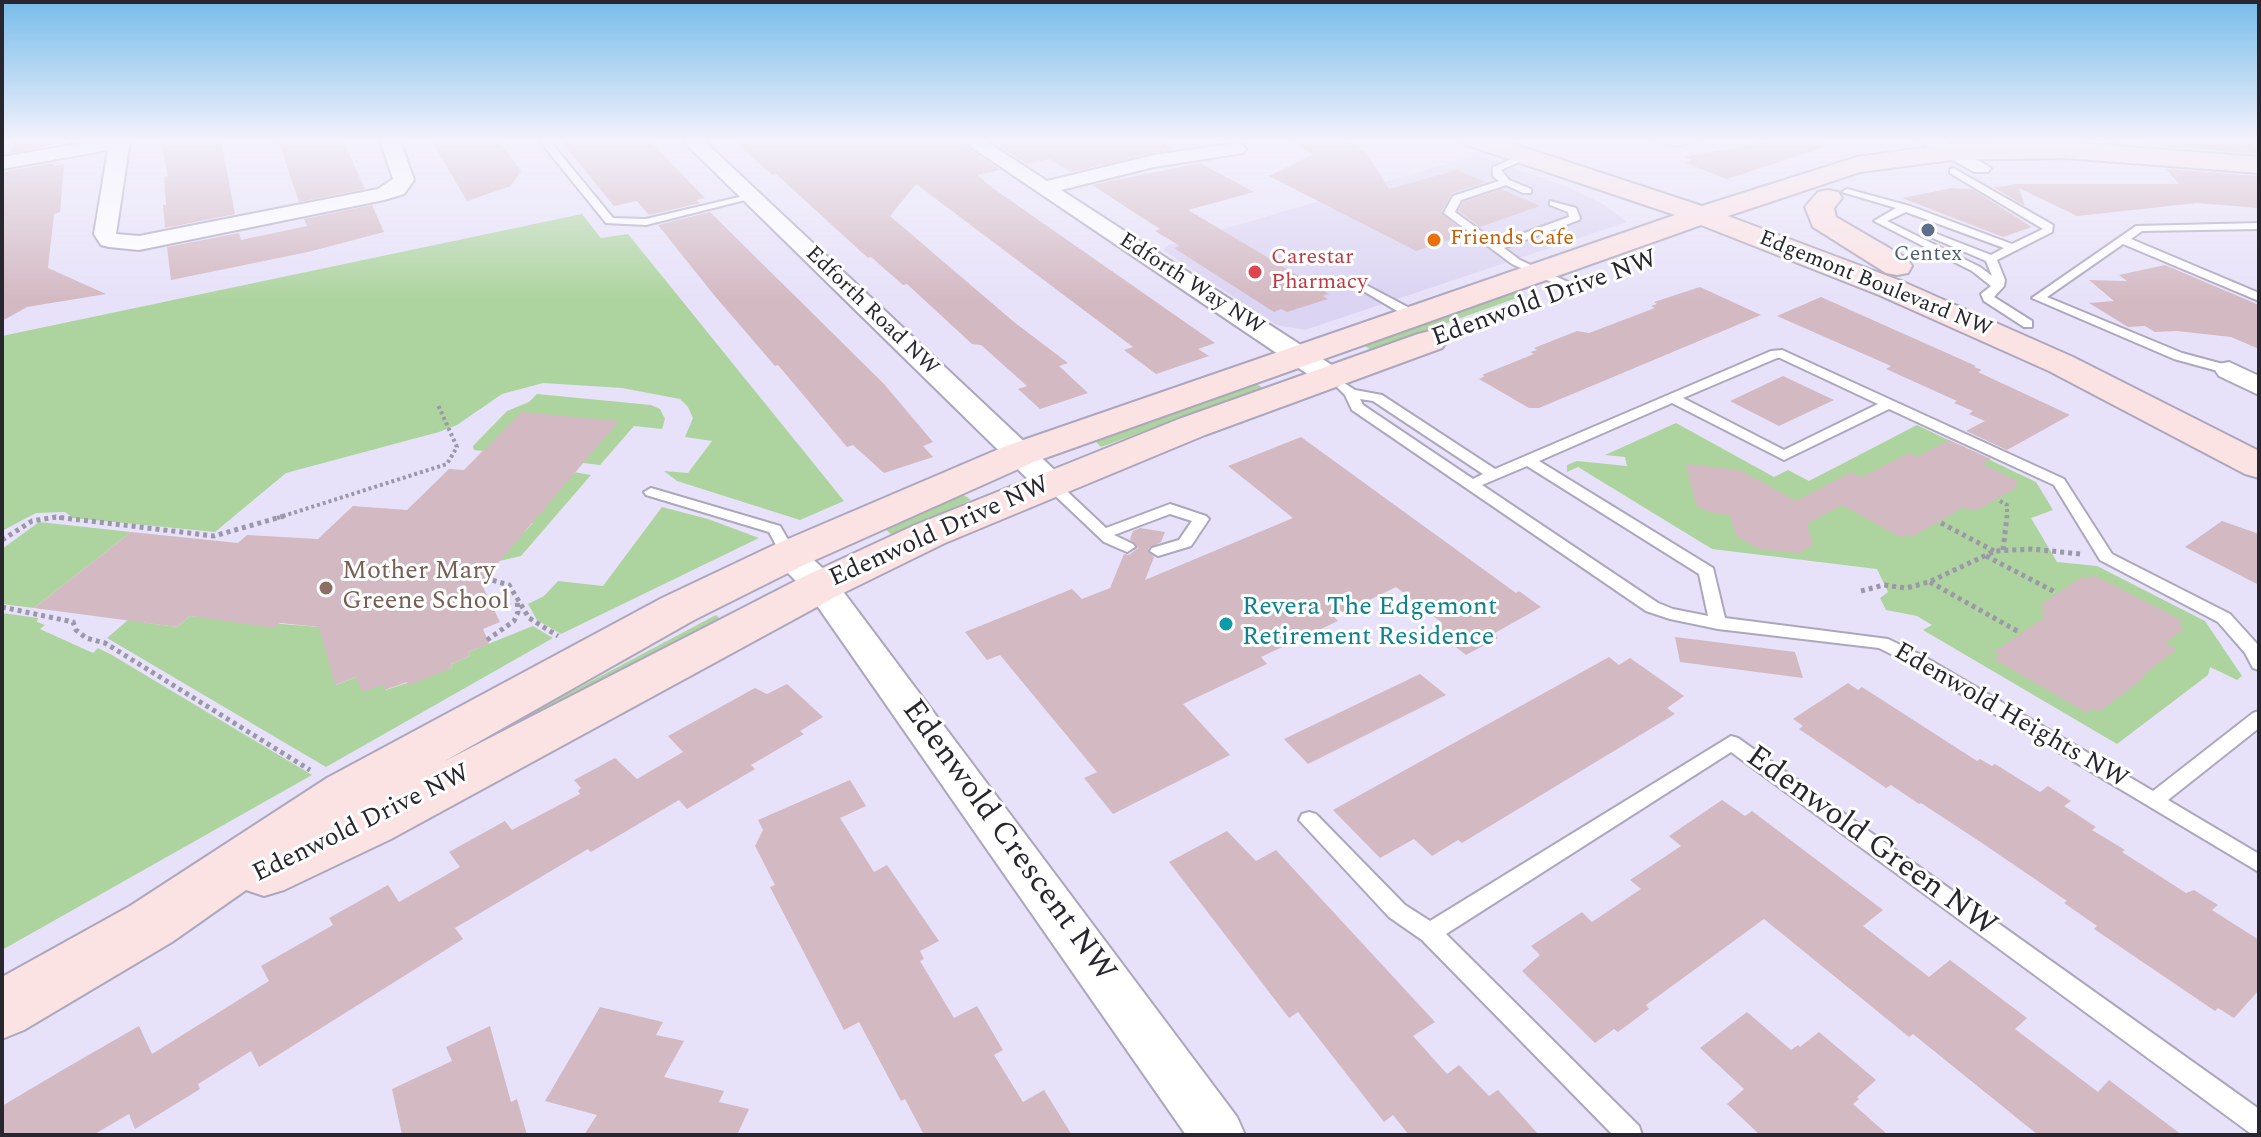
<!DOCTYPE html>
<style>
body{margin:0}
#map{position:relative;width:2261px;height:1137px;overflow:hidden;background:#e7e2f9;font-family:Spectral,serif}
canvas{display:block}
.frame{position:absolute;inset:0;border:4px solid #28262f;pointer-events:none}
</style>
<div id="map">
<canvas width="2261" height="1137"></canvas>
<div class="frame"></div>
</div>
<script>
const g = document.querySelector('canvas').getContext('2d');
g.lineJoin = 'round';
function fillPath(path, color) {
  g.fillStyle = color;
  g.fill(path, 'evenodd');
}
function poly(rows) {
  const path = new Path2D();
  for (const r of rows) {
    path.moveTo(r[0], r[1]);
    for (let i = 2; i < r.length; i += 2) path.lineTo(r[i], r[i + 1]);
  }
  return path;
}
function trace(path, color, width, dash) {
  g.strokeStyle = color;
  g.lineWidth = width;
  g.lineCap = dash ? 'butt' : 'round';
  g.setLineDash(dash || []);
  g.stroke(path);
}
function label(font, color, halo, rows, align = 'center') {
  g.font = font + ' Spectral,serif';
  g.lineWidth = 6;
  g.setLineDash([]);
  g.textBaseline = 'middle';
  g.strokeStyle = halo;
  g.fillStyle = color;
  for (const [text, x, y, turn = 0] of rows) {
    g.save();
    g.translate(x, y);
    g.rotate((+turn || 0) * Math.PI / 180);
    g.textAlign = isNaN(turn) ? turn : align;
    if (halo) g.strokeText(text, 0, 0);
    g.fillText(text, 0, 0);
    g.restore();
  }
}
fillPath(poly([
 [1477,155,1567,187,1605,205,1627,222,1305,330,1276,325,1163,250,1169,245]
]), '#dbd4f2');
fillPath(poly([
 [582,214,601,238,628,234,844,501,800,520,677,481,664,471,688,473,712,441,685,437,693,418,688,407,680,399,622,388,543,383,502,394,457,425,439,432,286,473,215,532,73,518,65,512,36,513,2,531,2,336],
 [1517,291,1525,295,1371,350,1363,345],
 [1255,383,1263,388,1101,447,1095,441],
 [537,394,651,405,660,409,665,419,662,429,634,426,600,465,474,450,473,446,507,411,529,402],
 [1676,423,1774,477,1788,470,1809,481,1917,425,2036,482,2053,510,2031,518,2057,562,2097,566,2205,621,2242,676,2237,680,2210,667,2208,675,2117,744,1923,630,1932,625,1917,616,1886,610,1880,598,1888,592,1877,569,1712,549,1578,467,1567,472,1567,465,1577,461,1627,466,1625,457,1605,455],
 [562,470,591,475,521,556,495,562,533,523,517,521],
 [964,495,971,500,892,535,885,529],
 [662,507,708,519,759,538,561,634,537,620,528,604,544,596,558,581,603,586],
 [39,522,131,532,34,608,2,604,2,549],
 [2,613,38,618,37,622,45,625,40,629,93,653,98,648,112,655,312,775,2,950],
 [716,615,724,623,396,789,544,706],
 [190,616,340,629,336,685,356,677,383,685,386,690,452,668,451,664,470,656,468,652,533,626,553,638,326,767,107,638,128,620,177,627]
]), '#add49e');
fillPath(poly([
 [11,140,59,140,58,144,10,153],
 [160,140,221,140,235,214,165,228,163,205,166,205,164,177,168,176],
 [278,140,343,140,365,189,299,202],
 [431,140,499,140,521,171,511,186,467,201],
 [560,140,649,140,705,198,696,200,700,203,649,215,637,201,614,206],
 [733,140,958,140,1000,170,977,175,994,189,1215,343,1198,349,1209,356,1156,374,1124,350,1133,347,916,184,890,216,1014,322,1068,363,1059,366,1088,393,1040,409,1018,389,1027,386,981,345,972,344,907,284,903,285,871,257,868,258,776,174,772,175],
 [989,140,1157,140,1174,149,1071,172,1049,159,1027,164],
 [1291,140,1343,140,1358,147,1366,152,1389,189,1457,170,1486,182,1452,193,1441,212,1464,232,1458,233,1463,235,1416,251,1269,176,1312,155],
 [1775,140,1823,140,1825,147,1727,179,1685,163,1693,160,1683,157],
 [2141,140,2250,140,2259,154,2146,145],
 [53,163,53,166,64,164,60,212,54,214,48,268,106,294,27,307,2,321,2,172],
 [1200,163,1254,192,1188,210,1329,294,1323,296,1328,299,1287,312,1281,309,1274,312,1174,248,1180,246,1155,231,1160,229,1092,185],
 [2166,169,2259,176,2259,208,2197,203,2077,216,2019,188,2025,206,1993,187,2014,185,2011,184,2179,184],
 [1952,188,1972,189,2032,227,2003,237,1902,198],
 [1502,189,1540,206,1480,227,1459,211,1463,202],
 [372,205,384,232,308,252,171,280,167,247,239,233,241,240,307,226,304,219],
 [710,212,884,384,933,442,923,446,933,457,884,473,853,445,847,447,778,365,775,366,714,295,658,225],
 [2165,265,2259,305,2259,349,2231,337,2177,331,2155,332,2145,326,2128,327,2089,303,2114,301,2089,280,2127,281,2119,275],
 [1700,287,1761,315,1539,408,1529,408,1479,379,1485,376,1482,375,1534,354,1530,352,1537,350,1534,348,1577,331,1589,333,1655,308,1651,306,1657,304,1654,302],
 [1821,297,1976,366,1974,367,1982,370,1978,372,2070,415,2007,450,1966,431,1985,421,1969,414,1973,411,1954,403,1957,401,1886,369,1891,366,1777,316],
 [1783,376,1834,400,1779,426,1730,401],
 [521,412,619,421,481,583,500,622,483,629,489,644,468,652,470,656,451,664,452,668,409,685,407,682,385,690,383,685,362,692,356,677,335,685,319,627,280,623,275,628,190,616,177,627,34,608,131,532,238,543,247,535,318,539,353,506,407,510,449,469,464,470],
 [1301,437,1516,593,1519,591,1541,607,1493,634,1498,638,1466,655,1431,627,1441,622,1396,587,1334,617,1338,621,1261,657,1267,664,1183,704,1230,755,1113,814,1084,778,1097,772,1000,655,987,660,965,632,1072,589,1082,599,1110,588,1124,554,1129,555,1138,548,1130,539,1133,531,1140,528,1165,532,1161,542,1148,549,1154,557,1145,580,1293,518,1228,466],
 [1949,440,1991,459,1982,464,2018,481,2014,484,2019,486,1978,510,1962,508,1912,537,1907,534,1902,538,1842,505,1807,524,1813,545,1798,553,1759,549,1736,536,1730,515,1708,512,1696,505,1686,464,1740,470,1796,501,1851,472,1862,477,1908,453,1917,457],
 [2222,521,2259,534,2259,585,2185,547],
 [2093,575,2183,621,2178,625,2185,628,2165,643,2177,649,2142,676,2145,677,2099,712,2093,708,2087,713,1994,659,2000,655,1994,652,2046,616,2039,612,2046,608,2040,605,2083,576,2088,579],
 [1675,637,1795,652,1803,678,1680,662],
 [1609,657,1619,665,1630,658,1684,696,1667,708,1675,714,1462,843,1458,840,1432,856,1414,839,1380,858,1333,810],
 [1420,674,1446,695,1308,764,1284,739],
 [1848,683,1858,690,1862,687,1977,761,1980,759,1992,766,1995,764,2040,792,2048,786,2071,801,2064,806,2096,827,2092,830,2125,850,2122,852,2186,893,2194,890,2218,905,2212,910,2259,940,2259,990,2234,1018,2218,1008,2215,1011,2094,929,2097,926,2064,903,2067,901,1982,843,1921,803,1919,804,1891,785,1886,788,1799,729,1803,726,1793,719],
 [787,684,823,717,800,731,804,734,751,765,755,769,687,809,679,800,591,852,588,849,455,928,463,939,259,1067,251,1051,198,1084,200,1089,135,1129,129,1114,93,1135,2,1135,2,1106,66,1068,139,1026,152,1054,269,981,261,966,333,925,329,918,388,885,399,902,460,867,449,852,505,821,512,830,580,794,578,791,581,788,574,780,615,758,637,779,683,752,668,736,755,688,767,694],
 [850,780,866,806,840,818,874,872,887,865,939,941,920,951,924,959,920,961,954,1018,977,1006,1003,1050,994,1055,1023,1102,1044,1090,1072,1135,924,1135,905,1099,901,1101,859,1022,844,1030,770,887,775,885,755,846,763,830,758,820],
 [1722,800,1745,816,1752,811,1883,910,1863,926,1929,977,1950,960,2027,1018,2015,1029,2098,1092,2109,1080,2182,1135,2038,1135,1913,1034,1909,1037,1764,919,1646,1005,1649,1009,1618,1032,1614,1029,1595,1043,1522,971,1540,955,1531,946,1582,912,1592,922,1641,889,1630,880,1681,846,1669,836],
 [1227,831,1256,861,1276,850,1435,1022,1413,1036,1447,1074,1459,1065,1489,1096,1498,1090,1539,1135,1409,1135,1393,1115,1384,1122,1298,1012,1289,1018,1169,862],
 [600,1007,663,1022,656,1035,684,1041,664,1077,724,1091,719,1102,749,1109,737,1135,584,1135,597,1115,545,1101],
 [1747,1012,1791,1050,1798,1045,1800,1047,1819,1032,1876,1080,1857,1097,1859,1099,1853,1104,1888,1135,1760,1135,1727,1104,1744,1089,1700,1048],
 [490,1026,511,1102,517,1099,527,1135,402,1135,392,1089,452,1061,446,1047]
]), '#d3b9c2');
const lane = poly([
 [539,140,549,140,613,218,646,219,752,194,757,197,646,225,606,223,539,140],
 [1654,140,1699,140,1677,146,1654,140],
 [1525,153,1530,156,1528,158,1501,170,1509,180,1531,189,1531,193,1523,193,1506,185,1461,200,1455,212,1497,243,1569,217,1568,212,1550,205,1550,201,1576,208,1580,218,1579,220,1504,248,1520,260,1579,287,1579,291,1571,291,1512,264,1444,213,1453,196,1499,181,1493,176,1493,167,1525,153],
 [1953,168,2053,225,2052,232,1997,260,2005,280,2004,286,1994,297,2032,321,2032,327,2024,327,1984,301,1981,294,1991,286,1972,271,1874,221,1896,208,1842,192,1847,189,1910,206,2012,244,2043,229,1950,173,1950,169,1953,168],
 [1906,212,2004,248,1991,255,1937,234,1928,236,1986,261,1992,276,1980,267,1887,221,1906,212],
 [2259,223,2259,229,2142,231,2131,239,2259,293,2259,301,2123,244,2047,297,2182,353,2234,367,2234,373,2229,374,2174,359,2032,298,2136,226,2259,223],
 [1364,284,1417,312,1419,315,1413,319,1409,318,1360,289,1358,287,1364,284],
 [1782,350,2064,479,2112,554,2230,614,2259,646,2259,670,2253,668,2245,653,2218,622,2100,560,2054,485,1889,409,1784,460,1672,403,1539,461,1713,568,1725,618,1888,639,1923,656,2153,791,2253,713,2259,711,2259,728,2168,800,2259,854,2259,872,1911,664,1879,648,1718,629,1670,619,1646,611,1352,410,1345,395,1337,387,1344,383,1355,390,1382,395,1495,469,1771,351,1782,350],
 [1777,358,1780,358,1878,404,1784,450,1683,398,1777,358],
 [1360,399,1373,401,1483,474,1473,479,1363,405,1360,399],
 [1527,466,1699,574,1708,616,1673,609,1658,603,1482,485,1527,466],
 [1051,480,1056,481,1106,528,1170,504,1206,516,1209,519,1191,546,1158,556,1150,551,1152,548,1179,540,1192,521,1170,514,1114,535,1133,544,1135,547,1127,552,1104,542,1046,487,1044,484,1051,480],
 [651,488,780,526,797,555,795,558,783,558,769,532,646,495,644,492,651,488],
 [1731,736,1738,738,2259,1109,2259,1135,2250,1133,1731,752,1446,934,1639,1126,1642,1135,1613,1135,1422,940,1389,917,1299,820,1302,814,1309,812,1316,814,1405,905,1430,921,1731,736]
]);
const street = poly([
 [99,140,130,140,116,234,139,236,378,189,393,179,380,140,400,140,414,180,404,194,384,200,139,250,109,247,101,245,94,234,108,150,2,169,2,157,99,140],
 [682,140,703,140,1062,477,1067,484,1062,491,1051,493,1040,491,682,140],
 [961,140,984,140,1047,181,1154,155,1236,143,1243,145,1246,149,1243,153,1154,167,1061,190,1341,371,1345,377,1341,383,1331,385,1321,383,961,140],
 [1918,140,1943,140,1991,168,1988,172,1974,172,1918,140],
 [2229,362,2259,376,2259,395,2219,376,2215,370,2219,364,2229,362],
 [789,545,801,548,833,578,1237,1117,1245,1135,1186,1135,809,594,777,562,772,555,777,548,789,545]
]);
const secondary = poly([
 [1463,140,1501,140,1702,206,1857,157,1952,144,2065,142,2259,157,2259,173,2065,158,1952,160,1860,172,1728,216,1901,281,2073,357,2259,451,2259,478,2245,474,2049,371,1879,295,1701,225,1034,462,804,565,694,620,443,762,805,576,915,525,1179,419,1418,334,1430,331,1442,334,1447,341,1442,348,1205,435,945,543,837,596,391,839,284,890,264,896,246,890,172,942,24,1030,2,1039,2,977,130,906,327,778,662,598,774,545,1006,446,1675,215,1467,145,1463,140],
 [1828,190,1838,192,1842,198,1834,208,1836,217,1908,259,1912,266,1908,273,1897,275,1886,273,1813,227,1805,207,1818,192,1828,190]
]);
trace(lane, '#aca7bd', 4);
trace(street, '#aca7bd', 4);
trace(secondary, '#aca7bd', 4);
trace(poly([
 [2000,501,2007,505,2007,518],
 [53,518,61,518],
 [277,518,447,464,457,447,438,405]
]), '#9b98a9', 4, [3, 3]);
trace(poly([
 [1941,523,1994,551],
 [2,540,32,521,56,517,214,536,284,516],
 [2003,550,2007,516],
 [1986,556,2055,592],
 [485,578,509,585,529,618,558,636],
 [1930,582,2019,632],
 [1861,591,1884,585,1906,588,1929,582,1995,551,2032,549,2080,554],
 [2,607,73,622,76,630,86,638,105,643,310,770],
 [487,640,514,621,518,612,517,600]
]), '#9b98a9', 5, [4, 4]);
fillPath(lane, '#fff');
fillPath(street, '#fff');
fillPath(secondary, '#fce3e3');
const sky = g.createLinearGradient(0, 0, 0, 299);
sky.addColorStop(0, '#77bce9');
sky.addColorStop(0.47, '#f4f2fc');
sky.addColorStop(1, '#f4f2fc00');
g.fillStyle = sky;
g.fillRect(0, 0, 2261, 299);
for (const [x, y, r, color] of [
 [1928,230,8,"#5c6f8a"],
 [1434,240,8,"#e8710a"],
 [1255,272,8,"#e0444e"],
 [326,588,8,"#8d6e63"],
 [1226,624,8,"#0f9aa8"]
]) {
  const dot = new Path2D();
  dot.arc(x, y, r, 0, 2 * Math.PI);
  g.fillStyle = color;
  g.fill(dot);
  trace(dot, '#fff', 3);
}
label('22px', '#c56008', '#fff', [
 ["Friends Cafe",1450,240]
], 'left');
label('22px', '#4e5e75', '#fff', [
 ["Centex",1928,256]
]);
label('22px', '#be3a42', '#fff', [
 ["Carestar",1271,259],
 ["Pharmacy",1271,284]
], 'left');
label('22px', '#28262f', '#fff', [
 ["Edforth Way NW",1191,285,33],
 ["Edgemont Boulevard NW",1875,285,22],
 ["Edforth Road NW",871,312,44]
]);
label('26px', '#28262f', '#fff', [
 ["Edenwold Drive NW",1545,300,-20],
 ["Edenwold Drive NW",940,533,-24],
 ["Edenwold Heights NW",2010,717,30],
 ["Edenwold Drive NW",362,825,-26]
]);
label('26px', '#785e54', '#fff', [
 ["Mother Mary",342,573],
 ["Greene School",342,603]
], 'left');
label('26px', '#0d838f', '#fff', [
 ["Revera The Edgemont",1242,609],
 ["Retirement Residence",1242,639]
], 'left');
label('32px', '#28262f', '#fff', [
 ["Edenwold Crescent NW",1007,842,54],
 ["Edenwold Green NW",1870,843,36]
]);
</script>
